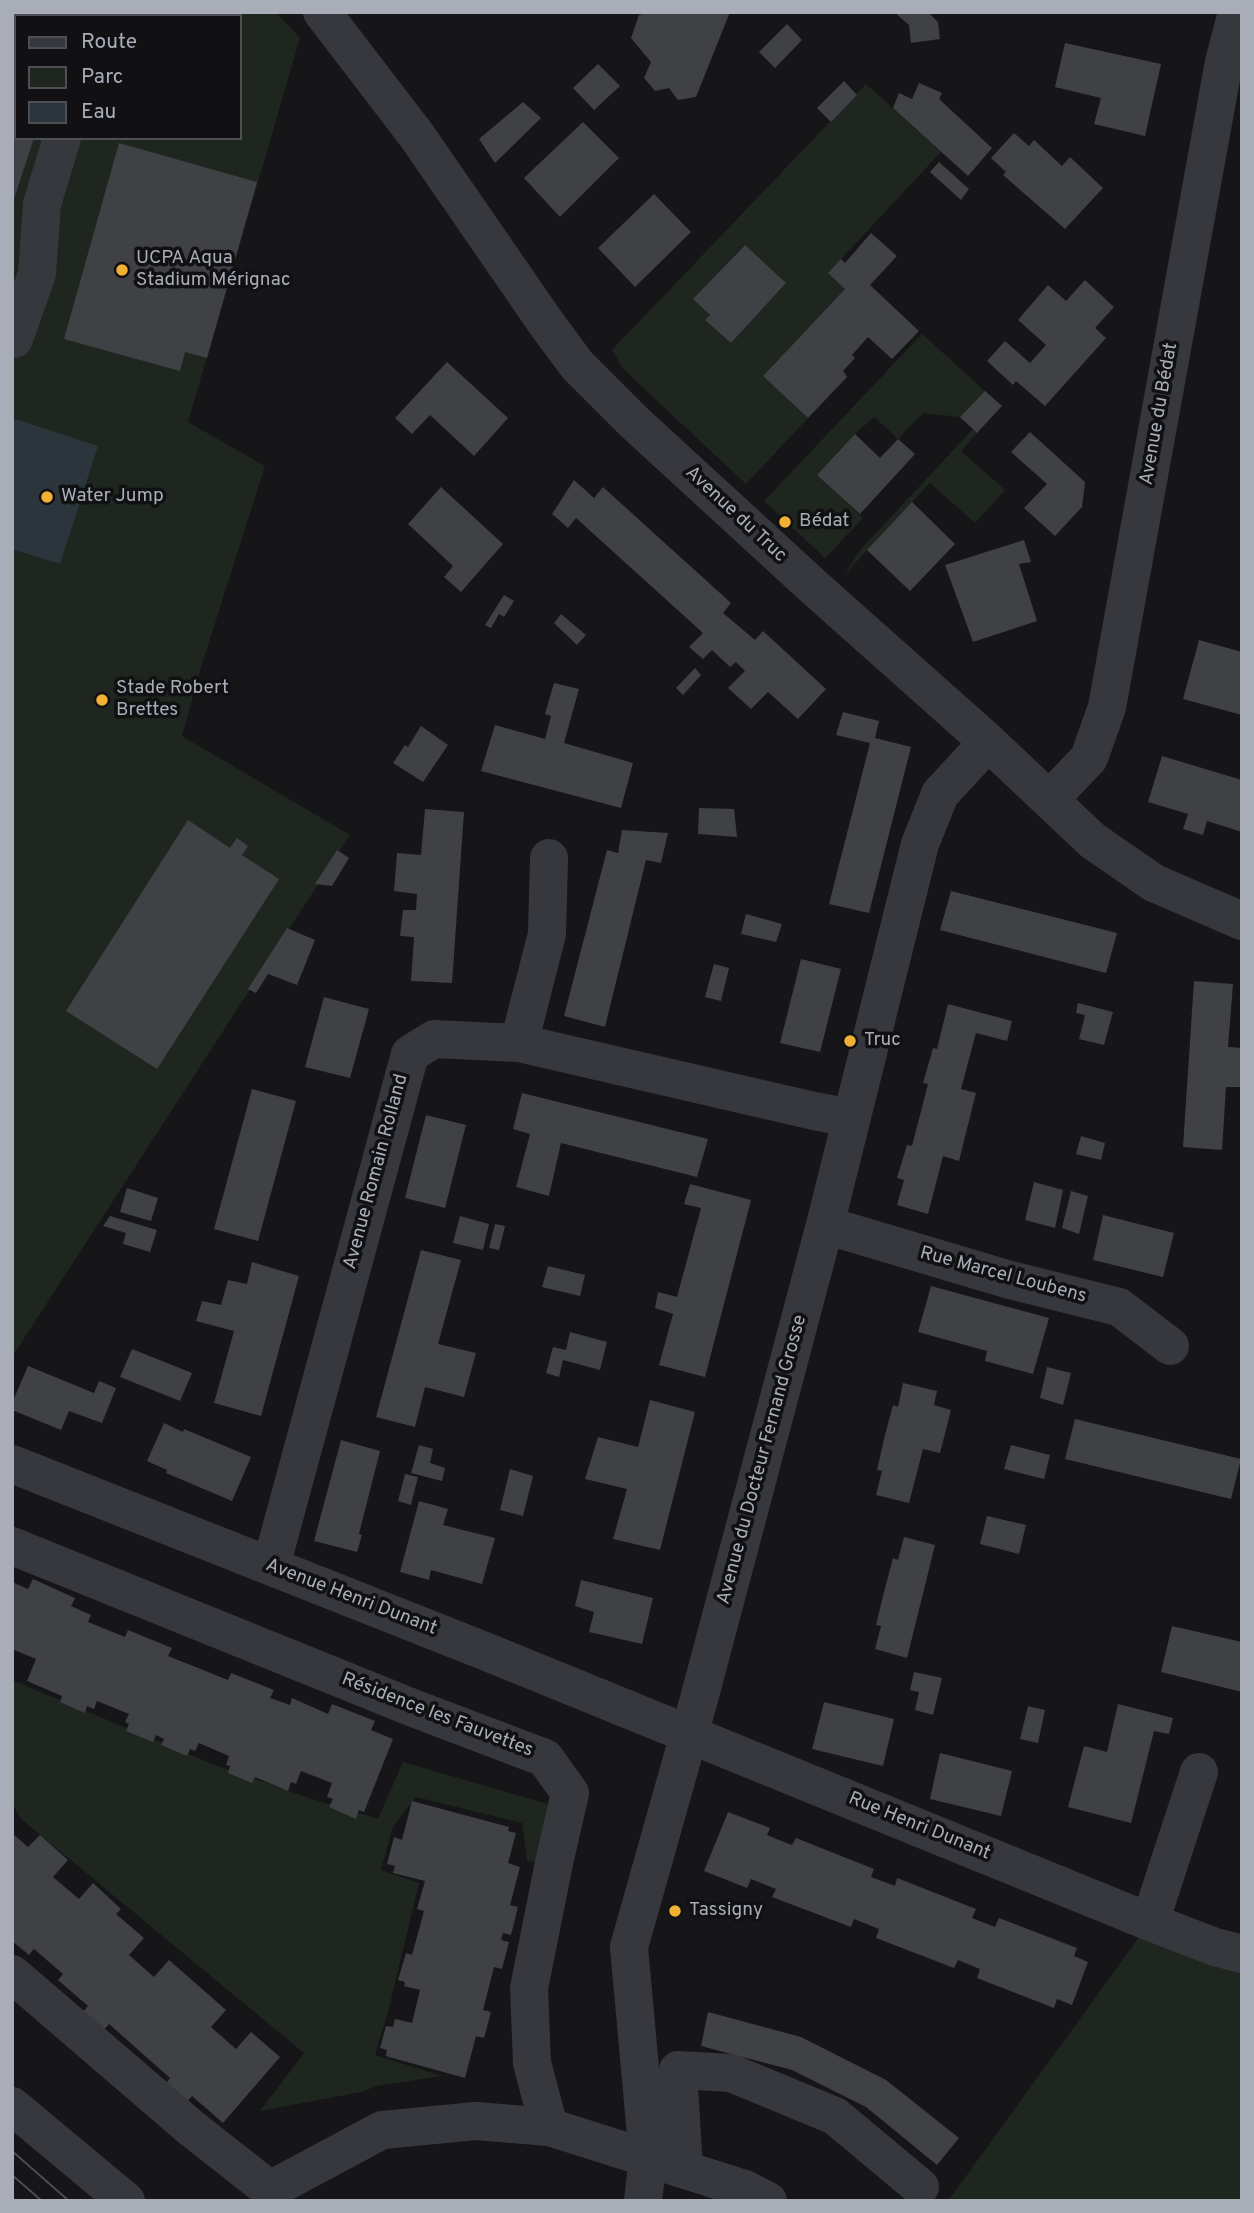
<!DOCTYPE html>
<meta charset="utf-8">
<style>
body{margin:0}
#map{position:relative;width:1254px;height:2213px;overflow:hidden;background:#161618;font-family:Overpass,sans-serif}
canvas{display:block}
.frame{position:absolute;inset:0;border:14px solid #a8adb8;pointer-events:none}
.legend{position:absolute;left:14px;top:14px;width:228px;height:126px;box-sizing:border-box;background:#111113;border:2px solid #4d4f55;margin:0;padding:9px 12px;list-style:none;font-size:21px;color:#a8adb8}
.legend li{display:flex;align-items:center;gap:14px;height:35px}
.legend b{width:35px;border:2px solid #4d4f55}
</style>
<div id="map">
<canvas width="1254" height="2213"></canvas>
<div class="frame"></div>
<ul class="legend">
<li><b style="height:9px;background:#37383d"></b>Route</li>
<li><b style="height:19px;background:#1e261f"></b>Parc</li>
<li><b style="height:19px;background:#2c353c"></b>Eau</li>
</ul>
</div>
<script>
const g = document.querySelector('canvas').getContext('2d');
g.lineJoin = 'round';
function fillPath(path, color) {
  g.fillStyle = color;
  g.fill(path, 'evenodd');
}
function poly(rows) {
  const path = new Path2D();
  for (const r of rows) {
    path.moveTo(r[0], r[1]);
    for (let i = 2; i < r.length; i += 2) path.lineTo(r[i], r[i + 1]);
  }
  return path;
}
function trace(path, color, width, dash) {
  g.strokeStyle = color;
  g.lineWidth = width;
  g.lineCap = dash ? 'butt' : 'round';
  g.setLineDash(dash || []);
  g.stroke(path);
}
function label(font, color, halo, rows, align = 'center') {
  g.font = font + ' Overpass,sans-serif';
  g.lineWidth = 7;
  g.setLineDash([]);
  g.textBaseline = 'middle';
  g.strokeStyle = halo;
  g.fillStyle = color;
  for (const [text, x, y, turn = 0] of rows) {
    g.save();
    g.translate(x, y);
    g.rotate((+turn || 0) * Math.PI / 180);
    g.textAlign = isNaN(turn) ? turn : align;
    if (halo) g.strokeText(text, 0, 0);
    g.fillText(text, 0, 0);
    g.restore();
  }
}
fillPath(poly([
 [12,12,276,12,300,38,188,422,265,466,202,664,182,736,350,835,12,1357],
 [16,16,240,16,240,138,16,138],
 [866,84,941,152,829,272,845,289,763,376,808,418,746,484,623,369,612,350],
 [744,245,786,283,731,343,705,320,710,315,694,299],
 [922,334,985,391,960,417,923,413,898,439,874,417,855,434,818,475,863,518,825,558,764,501],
 [973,429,977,433,961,451,1005,490,975,523,930,483,844,575,860,550],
 [12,1680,215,1765,309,1798,378,1819,403,1762,551,1805,539,1863,527,1861,522,1823,416,1797,393,1827,381,1870,419,1883,388,2012,375,2055,442,2076,377,2086,361,2092,260,2111,304,2053,21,1819,12,1803],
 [1150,1922,1242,1954,1242,2201,948,2201]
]), '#1e261f');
fillPath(poly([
 [15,419,98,446,60,564,12,549,12,426]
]), '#2c353c');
fillPath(poly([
 [12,12,76,12,75,16,16,16,16,138,34,138,13,202],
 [650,12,730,12,696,97,678,100,669,88,655,91,644,78,651,62,631,38,639,15],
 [894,12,928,12,938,22,940,39,911,43,909,25],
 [787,24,802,40,775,68,759,52],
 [1065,43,1161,64,1145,136,1094,124,1101,98,1055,87],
 [598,64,620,86,594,110,573,88],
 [844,81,857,95,831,122,817,108],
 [919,83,942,93,939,99,992,148,968,176,893,108,899,93,912,99],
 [523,102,541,118,495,163,479,139],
 [583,122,619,158,560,217,524,178],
 [1014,133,1029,146,1034,140,1062,166,1070,157,1103,188,1065,229,1003,175,1006,172,991,158],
 [119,143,257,182,207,358,185,352,180,371,64,339],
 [939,162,969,189,961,200,930,172],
 [654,194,691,232,635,287,598,248],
 [871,233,897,256,870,285,919,331,892,359,868,337,852,355,855,358,843,371,847,377,808,418,763,376,845,289,828,273,841,259,845,263],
 [745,245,786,283,731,343,705,320,710,315,693,299],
 [1085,280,1114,307,1095,328,1106,338,1045,406,1016,381,1013,385,987,361,1005,341,1030,363,1046,345,1018,320,1048,285,1066,301],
 [447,362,508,418,474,456,430,415,412,434,395,418],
 [985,391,1002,406,977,433,960,417],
 [1030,432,1085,482,1082,507,1055,536,1024,508,1047,484,1011,452],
 [855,434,880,458,898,439,915,454,860,514,817,475],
 [574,480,594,498,603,487,731,603,723,613,755,640,763,631,826,689,798,719,768,692,751,709,728,688,745,671,736,662,730,667,712,650,703,659,689,647,703,633,576,518,568,528,552,514],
 [441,487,503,544,461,592,444,577,453,566,408,524],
 [912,502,955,544,910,591,867,550],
 [1024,540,1031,562,1019,564,1037,621,973,642,945,565],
 [504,595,514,601,504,617,499,614,491,628,485,625],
 [561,614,586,635,577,645,554,623],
 [1199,640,1242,652,1242,715,1183,699],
 [695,668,701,675,683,695,676,688],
 [554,683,579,689,564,743,633,763,621,808,481,771,495,725,545,739,551,716,545,714],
 [843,712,879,721,875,738,911,747,869,913,829,904,870,743,836,735],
 [421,726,448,745,423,782,393,763,405,745,408,747],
 [1162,756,1242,780,1242,832,1207,821,1203,835,1183,829,1188,814,1148,802],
 [699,808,734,809,737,837,698,834],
 [425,809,464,812,452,983,411,981,414,937,400,936,403,910,416,910,417,894,394,891,397,853,421,855],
 [188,820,230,848,237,838,248,846,242,855,279,879,157,1069,66,1011],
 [622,830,668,833,661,863,646,860,605,1027,564,1016,607,850,618,853],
 [337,850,349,858,332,886,315,884],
 [951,891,1117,933,1106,973,940,930],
 [746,914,782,924,776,942,741,934],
 [287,928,315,940,297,985,268,974,256,993,248,989],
 [801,959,841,969,820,1052,780,1043],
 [714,964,729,968,721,1001,705,997],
 [1194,981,1233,984,1228,1047,1242,1048,1242,1087,1226,1087,1222,1150,1183,1147],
 [324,997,369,1009,350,1078,305,1067],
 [1078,1003,1113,1012,1104,1045,1079,1039,1085,1015,1076,1013],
 [948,1004,1012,1021,1007,1041,976,1033,961,1089,976,1093,959,1161,943,1156,928,1214,897,1205,904,1180,897,1178,907,1145,912,1146,928,1084,923,1083,933,1048,937,1049],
 [252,1089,296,1101,258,1241,214,1229],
 [522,1093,708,1139,697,1177,561,1143,549,1196,516,1187,530,1134,513,1129],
 [426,1115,466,1125,445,1208,405,1198],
 [1081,1136,1105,1143,1101,1160,1076,1154],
 [1034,1182,1063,1190,1055,1228,1025,1220],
 [690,1184,751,1200,705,1377,659,1365,673,1314,655,1308,658,1292,677,1297,701,1208,684,1204],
 [127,1188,158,1198,151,1221,120,1212],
 [1071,1191,1088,1196,1079,1234,1062,1228],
 [1103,1215,1174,1233,1163,1277,1093,1260],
 [110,1216,157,1230,150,1252,123,1244,126,1233,103,1226],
 [460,1216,489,1224,483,1250,453,1243],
 [495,1224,505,1226,499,1250,489,1248],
 [421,1250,461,1260,438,1344,476,1353,464,1397,425,1387,415,1427,376,1417],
 [252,1262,299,1276,261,1416,214,1403,234,1331,196,1321,202,1301,221,1305,228,1280,247,1284],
 [548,1266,585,1275,580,1296,542,1287],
 [931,1286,1049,1318,1033,1374,985,1361,987,1351,918,1332],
 [570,1332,607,1342,600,1370,563,1360,559,1377,546,1373,553,1347,566,1350],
 [132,1349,192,1373,180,1401,120,1377],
 [28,1366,94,1393,99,1381,116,1388,102,1423,69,1411,61,1430,12,1410,12,1403],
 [1047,1367,1071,1373,1063,1405,1040,1398],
 [903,1383,937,1391,934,1405,951,1410,940,1453,923,1449,909,1503,876,1495,882,1471,877,1470,884,1439,893,1405,898,1407],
 [650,1400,695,1412,660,1550,613,1539,627,1489,585,1479,598,1437,638,1447],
 [1075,1419,1241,1459,1231,1499,1065,1459],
 [164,1423,183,1432,184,1429,251,1457,232,1501,166,1473,167,1470,147,1461],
 [341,1440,380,1451,359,1534,362,1535,357,1552,314,1541],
 [419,1445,433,1449,430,1463,445,1468,442,1481,411,1473],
 [1011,1445,1050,1455,1044,1479,1004,1469],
 [510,1469,533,1476,523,1516,500,1510],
 [405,1474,418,1477,411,1505,398,1501],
 [419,1501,448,1509,443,1525,495,1538,482,1584,431,1570,429,1580,400,1572],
 [987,1516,1026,1525,1019,1554,980,1544],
 [904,1537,935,1545,907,1658,875,1649,881,1626,876,1625,884,1592,893,1558,898,1560],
 [33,1579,75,1598,71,1606,91,1615,88,1622,125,1637,128,1630,172,1648,168,1656,228,1680,231,1673,274,1690,270,1698,290,1705,292,1698,328,1714,332,1704,375,1721,371,1730,393,1739,364,1812,359,1810,356,1819,329,1807,333,1799,327,1797,332,1783,301,1771,296,1784,291,1782,288,1791,255,1777,252,1783,228,1773,230,1766,226,1765,229,1756,199,1743,195,1751,190,1749,187,1756,161,1745,164,1739,156,1735,153,1742,126,1731,129,1724,125,1722,129,1714,97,1701,94,1709,87,1706,85,1713,60,1702,62,1696,27,1681,36,1659,12,1649,12,1582,28,1589],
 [581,1580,653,1598,642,1644,589,1632,594,1612,575,1606],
 [1172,1626,1242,1642,1242,1692,1161,1672],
 [914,1672,942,1678,933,1715,915,1710,919,1692,910,1690],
 [824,1702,894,1719,883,1766,812,1749],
 [1118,1704,1173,1718,1169,1734,1154,1731,1131,1823,1068,1807,1084,1746,1107,1752],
 [1028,1706,1045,1710,1038,1743,1020,1739],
 [940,1753,1012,1771,1001,1816,930,1799],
 [412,1801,509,1827,508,1831,516,1833,508,1863,520,1867,510,1905,518,1907,511,1935,503,1933,501,1940,509,1942,502,1969,494,1967,483,2010,491,2012,484,2038,476,2036,465,2078,389,2057,386,2056,387,2050,380,2048,386,2026,393,2027,395,2019,412,2023,420,1990,404,1986,405,1982,398,1980,406,1953,412,1955,424,1911,417,1909,425,1881,393,1873,395,1866,387,1864,394,1837,402,1840],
 [728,1812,770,1828,767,1835,779,1840,792,1845,796,1838,874,1869,871,1877,895,1886,897,1878,976,1909,972,1918,995,1927,999,1918,1077,1948,1074,1956,1088,1962,1072,2005,1057,1999,1054,2008,977,1978,980,1969,958,1960,954,1968,876,1938,879,1929,854,1919,851,1927,772,1897,776,1889,751,1879,747,1888,704,1871],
 [12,1833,28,1847,40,1835,68,1860,53,1877,79,1899,93,1883,121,1909,116,1914,144,1938,129,1955,154,1977,169,1960,226,2010,211,2027,236,2049,251,2032,280,2057,223,2123,192,2096,185,2104,164,2086,170,2078,109,2024,102,2032,82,2013,88,2006,58,1980,63,1974,34,1949,29,1955,12,1941],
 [708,2012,801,2037,886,2080,959,2138,937,2165,866,2107,792,2070,701,2046]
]), '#404145');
trace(poly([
 [322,12,417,136,546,323,577,365,634,422,816,589,988,742,1093,841,1154,883,1242,921],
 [101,16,102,12],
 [14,339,37,274,42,204,62,138],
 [1050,799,1089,758,1107,707,1224,62,1237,12],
 [519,1043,547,934,549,858],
 [825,1225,1010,1280,1119,1307,1170,1346],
 [12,1464,487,1652,1150,1922,1215,1947,1242,1954],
 [12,1546,413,1708,545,1758,570,1793,554,1863,529,1988,532,2063,549,2127],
 [271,1566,410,1054,434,1039,519,1043,814,1111,851,1118],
 [1150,1922,1199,1772],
 [12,1974,190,2127,270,2190,382,2130,476,2121,549,2127,745,2189,768,2201],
 [12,2106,126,2201],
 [684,2169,678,2070,731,2073,835,2116,920,2187],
 [643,2201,648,2157,629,1947,699,1699,825,1225,920,844,940,794,988,742]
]), '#37383d', 38);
trace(poly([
 [12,2151,69,2201],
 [12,2175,42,2201]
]), '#4a4c52', 2);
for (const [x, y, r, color] of [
 [122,270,7,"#f2b134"],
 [47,497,7,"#f2b134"],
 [785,522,7,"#f2b134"],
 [102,700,7,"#f2b134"],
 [850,1041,7,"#f2b134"],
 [675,1911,7,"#f2b134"]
]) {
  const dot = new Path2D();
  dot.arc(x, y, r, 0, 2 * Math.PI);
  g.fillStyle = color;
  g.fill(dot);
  trace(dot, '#111113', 2.5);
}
label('19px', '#a8adb8', '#111113', [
 ["UCPA Aqua",136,259],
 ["Stadium Mérignac",136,281],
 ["Water Jump",61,497],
 ["Bédat",799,522],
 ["Stade Robert",116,689],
 ["Brettes",116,711],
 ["Truc",864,1041],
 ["Tassigny",689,1911]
], 'left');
label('19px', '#a8adb8', '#111113', [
 ["Avenue du Bédat",1160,414,-80],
 ["Avenue du Truc",735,515,43],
 ["Avenue Romain Rolland",377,1172,-75],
 ["Rue Marcel Loubens",1003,1276,15],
 ["Avenue du Docteur Fernand Grosse",763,1460,-75],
 ["Avenue Henri Dunant",351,1598,21],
 ["Résidence les Fauvettes",437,1716,21],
 ["Rue Henri Dunant",919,1827,22]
]);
</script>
